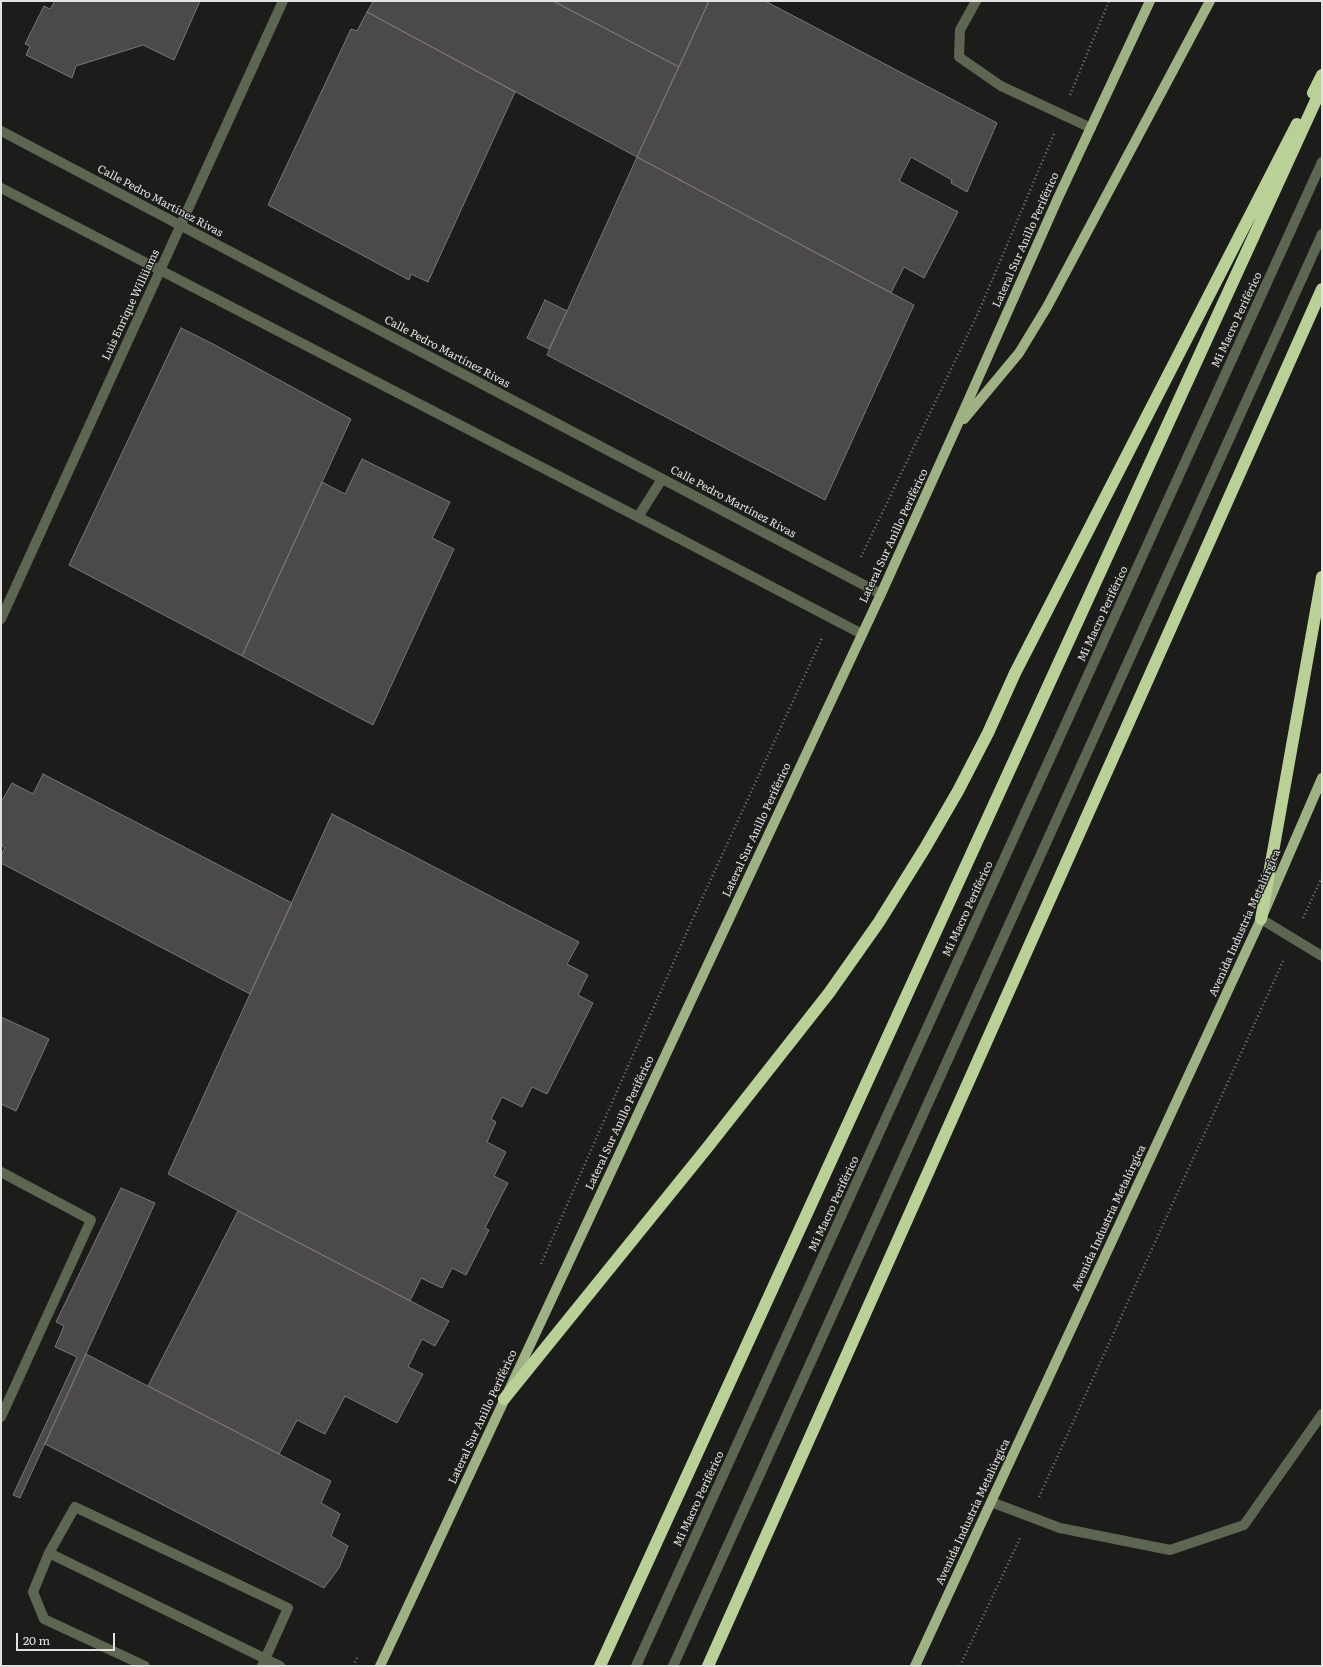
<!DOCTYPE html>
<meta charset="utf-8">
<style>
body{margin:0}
#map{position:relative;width:1323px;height:1667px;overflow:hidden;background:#1c1d1a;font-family:Literata,serif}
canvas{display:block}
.frame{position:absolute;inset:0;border:2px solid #e2e3e1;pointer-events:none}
.scale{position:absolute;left:16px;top:1633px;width:99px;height:18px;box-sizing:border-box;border:2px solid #e2e3e1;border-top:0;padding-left:5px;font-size:12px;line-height:14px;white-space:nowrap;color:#e2e3e1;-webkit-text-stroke:3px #1c1d1a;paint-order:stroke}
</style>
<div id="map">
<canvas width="1323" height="1667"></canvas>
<div class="frame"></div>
<div class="scale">20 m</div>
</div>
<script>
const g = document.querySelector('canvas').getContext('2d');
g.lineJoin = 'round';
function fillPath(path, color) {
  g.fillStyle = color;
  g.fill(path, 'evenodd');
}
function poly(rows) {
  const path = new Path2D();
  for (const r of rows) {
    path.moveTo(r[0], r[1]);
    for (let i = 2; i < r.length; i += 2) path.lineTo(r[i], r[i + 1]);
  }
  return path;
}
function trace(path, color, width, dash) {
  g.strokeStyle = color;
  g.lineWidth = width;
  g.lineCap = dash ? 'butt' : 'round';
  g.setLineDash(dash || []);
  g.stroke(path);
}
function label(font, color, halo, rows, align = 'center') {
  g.font = font + ' Literata,serif';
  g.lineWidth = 3;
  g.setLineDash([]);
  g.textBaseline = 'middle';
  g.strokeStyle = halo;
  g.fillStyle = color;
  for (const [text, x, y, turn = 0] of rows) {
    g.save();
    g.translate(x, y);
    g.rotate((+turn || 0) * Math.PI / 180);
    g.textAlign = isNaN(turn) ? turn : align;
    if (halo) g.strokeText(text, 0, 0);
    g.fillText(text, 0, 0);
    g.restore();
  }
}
const building = poly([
 [55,1,200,1,174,60,143,45,76,66,72,78,26,55,30,46,25,44,44,6,50,9,55,1],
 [370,1,553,1,679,67,637,157,367,12,373,2,370,1],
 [553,1,709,1,679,67,553,1],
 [709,1,765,1,997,123,967,192,951,183,952,180,911,157,899,181,958,212,924,278,904,267,891,293,637,157,709,1],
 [367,12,515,92,428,282,411,274,409,280,268,205,351,29,357,31,367,12],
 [637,157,914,305,825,500,547,355,637,157],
 [545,300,567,311,549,349,527,338,545,300],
 [181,328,213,344,351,419,242,656,69,565,181,328],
 [362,459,450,502,432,538,454,549,373,725,242,656,322,482,345,494,362,459],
 [43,774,292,903,250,994,1,863,1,855,5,848,1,845,1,800,3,799,12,783,33,794,43,774],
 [332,814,579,942,567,964,588,975,578,995,593,1003,547,1094,532,1087,522,1107,502,1097,491,1119,496,1122,487,1142,506,1152,494,1176,508,1183,485,1228,489,1230,466,1275,452,1268,442,1288,421,1278,410,1301,168,1174,332,814],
 [1,1017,49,1039,16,1111,1,1104,1,1017],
 [121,1188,155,1203,20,1498,13,1495,77,1357,55,1347,64,1326,56,1322,121,1188],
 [238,1211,449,1321,435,1346,422,1339,408,1367,423,1374,397,1423,345,1396,325,1434,297,1420,279,1454,148,1386,238,1211],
 [86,1354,331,1481,321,1503,340,1514,331,1536,348,1546,339,1568,324,1588,45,1444,86,1354]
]);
fillPath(building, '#4c494b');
trace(building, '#7a7679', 1);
trace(poly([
 [1070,95,1109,1],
 [861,557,979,311,1054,134],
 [1303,918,1322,877],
 [541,1264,694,916,822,638],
 [1039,1497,1284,959],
 [353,1666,357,1658],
 [960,1666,1021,1536]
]), '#7a7b79', 2.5, [1, 3]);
trace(poly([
 [976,1,960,30,959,57,1001,86,1091,128],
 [1,131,881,594],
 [1,188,638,517,862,634],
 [638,517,662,479],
 [1,619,283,1],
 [1261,919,1322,956],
 [1,1172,91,1220,1,1417],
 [991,1502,1060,1528,1170,1550,1244,1525,1322,1414],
 [49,1553,280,1666],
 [145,1666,44,1619,33,1592,49,1553,75,1507,288,1608,262,1666],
 [636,1666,1322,162],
 [673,1666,1322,234]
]), '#5d6650', 10);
trace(poly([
 [964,419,1019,353,1047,307,1210,1],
 [380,1666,881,594,956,428,1058,198,1150,1],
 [915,1666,1261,919,1322,778]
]), '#9fb283', 10);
trace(poly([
 [1313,93,1322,75],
 [1261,919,1322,577],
 [504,1399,707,1148,829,993,879,922,925,848,958,791,988,733,1015,673,1297,124],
 [600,1666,1322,87],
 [708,1666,1322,289]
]), '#b9d097', 12);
label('11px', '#e2e3e1', '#1c1d1a', [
 ["Calle Pedro Martínez Rivas",160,201,28],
 ["Lateral Sur Anillo Periférico",1026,240,-66],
 ["Luis Enrique Williiams",131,305,-65],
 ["Mi Macro Periférico",1237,320,-65],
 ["Calle Pedro Martínez Rivas",447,352,28],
 ["Calle Pedro Martínez Rivas",733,502,28],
 ["Lateral Sur Anillo Periférico",894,536,-65],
 ["Mi Macro Periférico",1103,614,-65],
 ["Lateral Sur Anillo Periférico",757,830,-65],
 ["Mi Macro Periférico",968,909,-65],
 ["Avenida Industria Metalúrgica",1245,923,-66],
 ["Lateral Sur Anillo Periférico",620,1123,-65],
 ["Mi Macro Periférico",834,1204,-65],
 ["Avenida Industria Metalúrgica",1109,1218,-65],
 ["Lateral Sur Anillo Periférico",483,1417,-65],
 ["Mi Macro Periférico",699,1499,-65],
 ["Avenida Industria Metalúrgica",973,1512,-65]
]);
</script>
